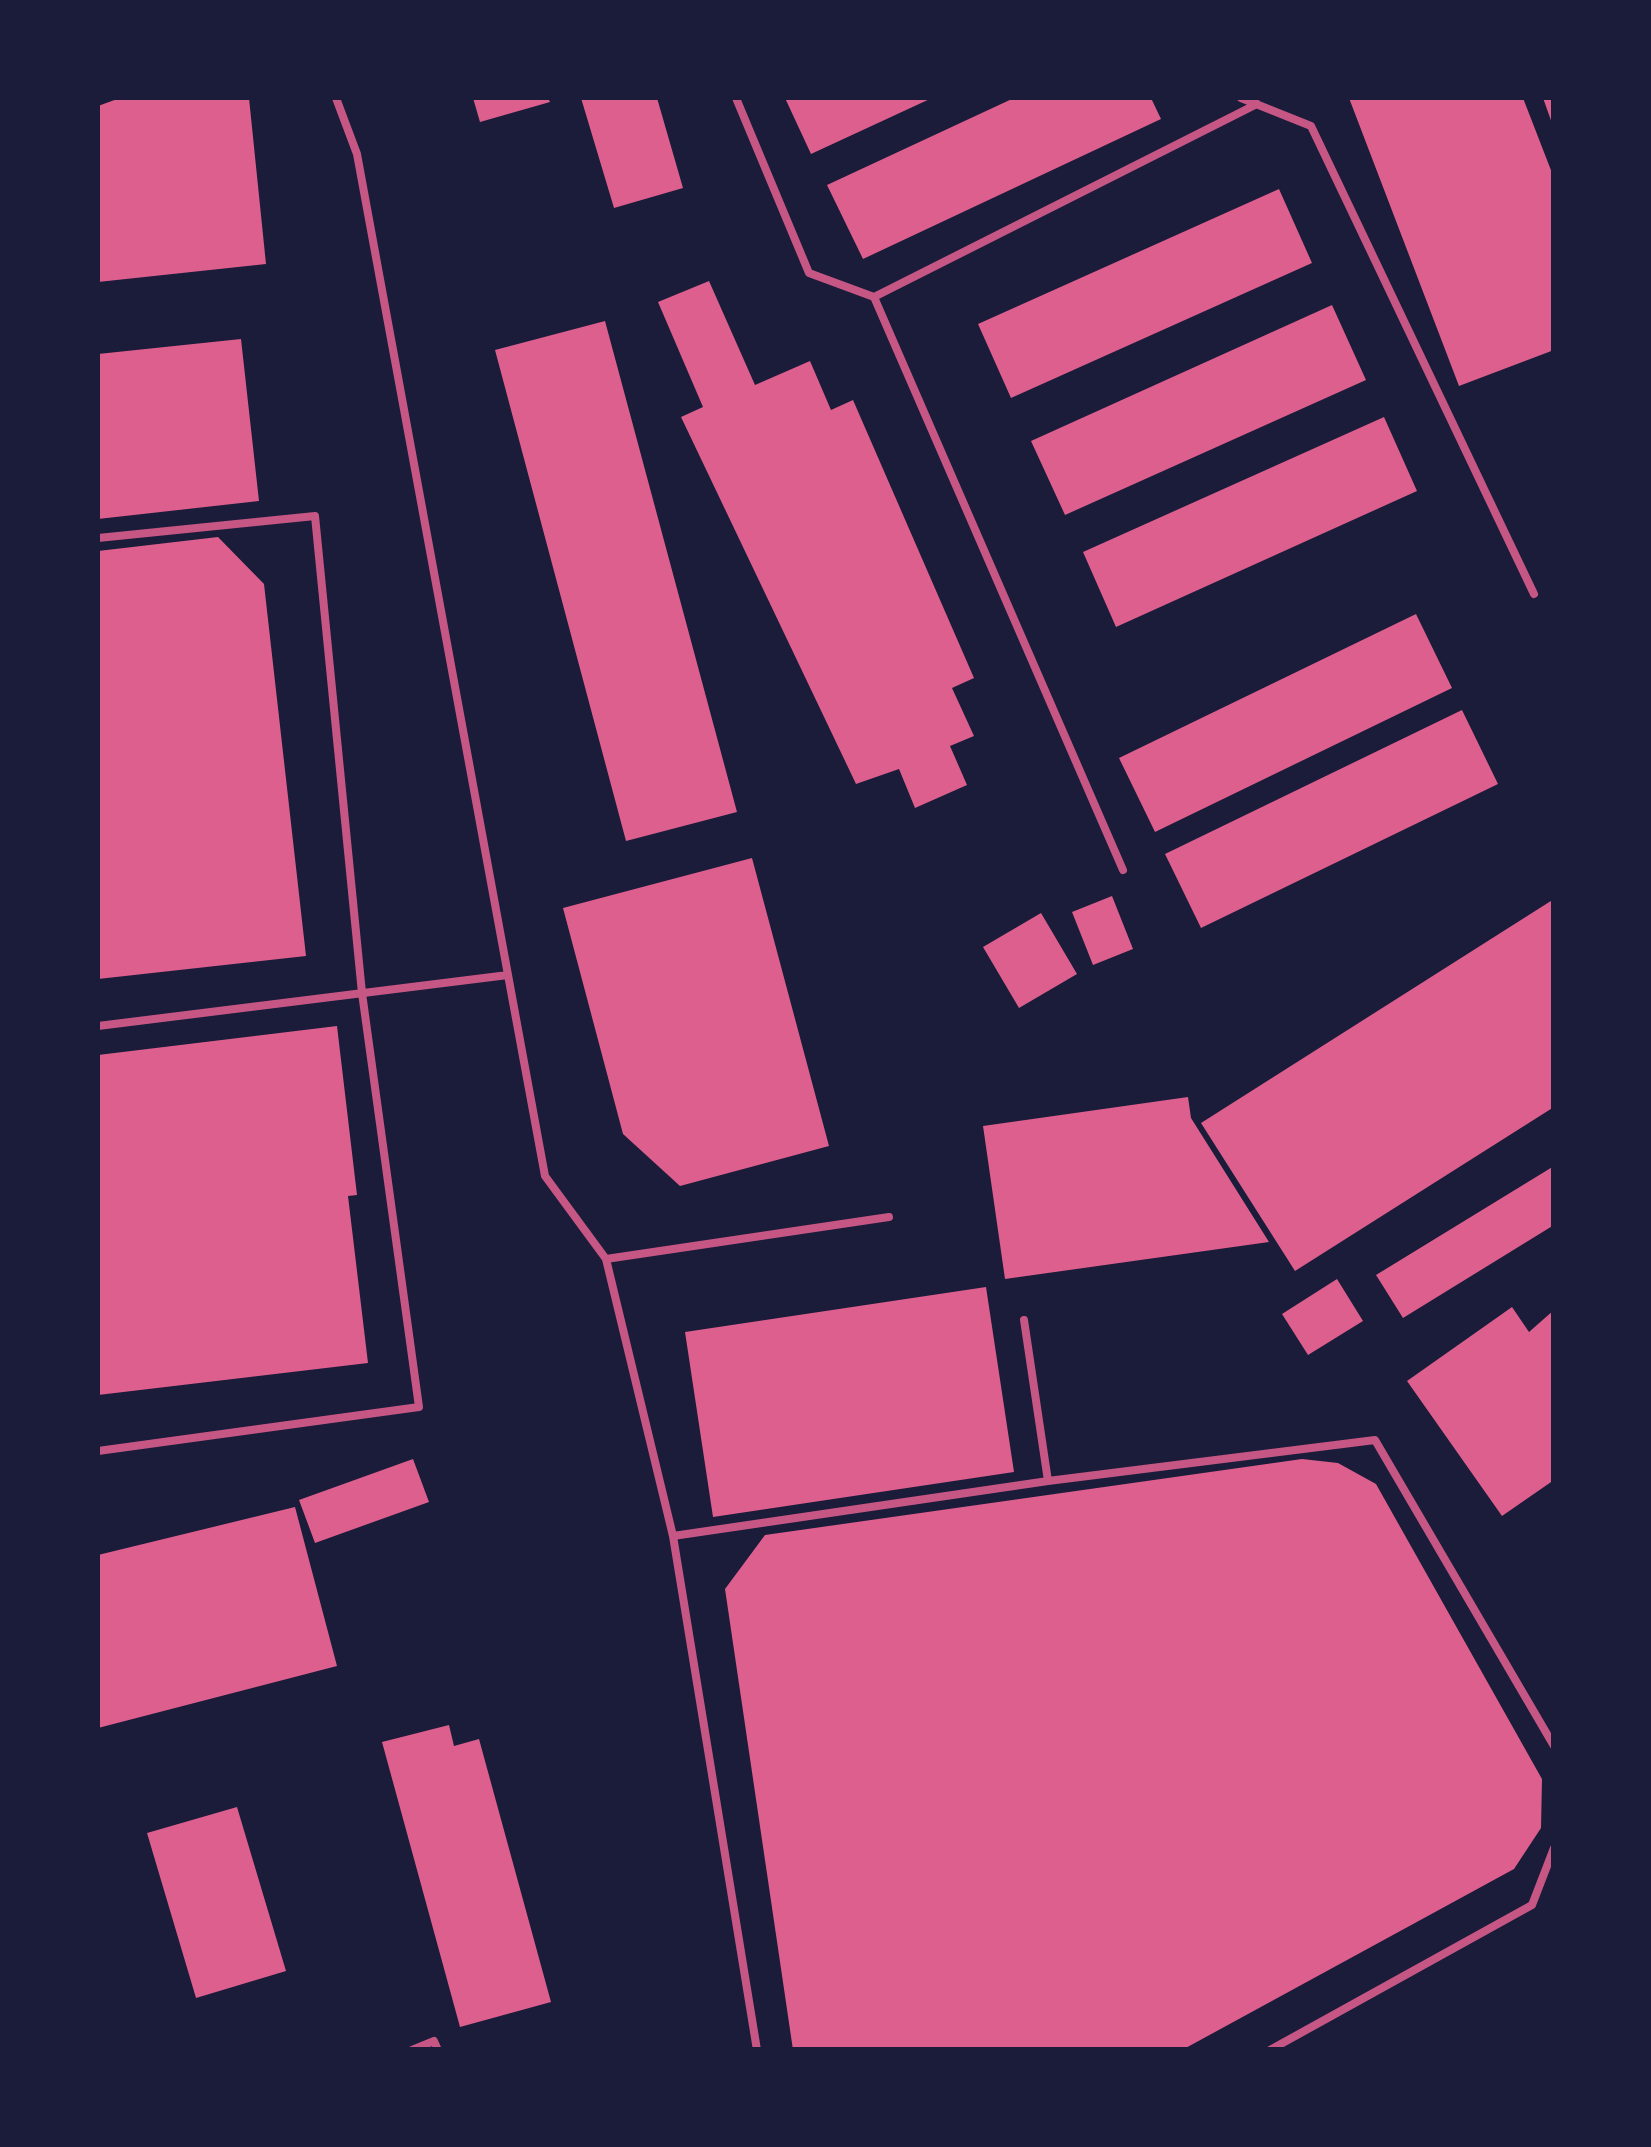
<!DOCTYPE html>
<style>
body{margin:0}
#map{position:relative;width:1651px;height:2147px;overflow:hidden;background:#1b1b3a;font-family:Arial,sans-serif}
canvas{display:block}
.frame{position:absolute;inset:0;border:100px solid #1b1b3a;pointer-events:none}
</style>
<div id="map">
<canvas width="1651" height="2147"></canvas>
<div class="frame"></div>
</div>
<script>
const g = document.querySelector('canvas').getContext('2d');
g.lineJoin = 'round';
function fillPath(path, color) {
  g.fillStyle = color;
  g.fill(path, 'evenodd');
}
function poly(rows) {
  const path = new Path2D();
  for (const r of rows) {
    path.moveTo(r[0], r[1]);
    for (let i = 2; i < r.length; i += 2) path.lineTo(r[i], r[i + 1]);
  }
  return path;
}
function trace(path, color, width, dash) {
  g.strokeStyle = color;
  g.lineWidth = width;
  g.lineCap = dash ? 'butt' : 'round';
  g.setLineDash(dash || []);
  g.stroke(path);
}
fillPath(poly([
 [120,98,249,98,266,264,98,282,98,106],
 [473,98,548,98,550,102,480,122],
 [581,98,657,98,683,188,614,208],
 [785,98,932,98,811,154],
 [1014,98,1151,98,1161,119,863,259,827,185],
 [1349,98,1523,98,1554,178,1554,350,1459,386],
 [1543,98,1554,98,1554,126,1553,126],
 [1279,189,1312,263,1011,398,978,324],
 [709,281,755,385,810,361,831,410,853,400,974,678,952,688,974,736,950,746,967,785,915,808,899,769,856,784,681,417,703,407,658,302],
 [1332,305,1366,380,1065,515,1031,441],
 [605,321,737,812,626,841,495,350],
 [241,339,259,501,98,519,98,354],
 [1384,417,1417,491,1116,627,1083,552],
 [218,537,264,584,306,956,98,979,98,551],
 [1416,614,1452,688,1155,832,1119,758],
 [1462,710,1498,784,1201,928,1165,854],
 [752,858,829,1146,680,1186,623,1134,563,908],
 [1112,896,1133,949,1093,965,1072,912],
 [1554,899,1554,1107,1295,1271,1201,1123],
 [1041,913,1077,974,1019,1008,983,947],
 [337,1026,357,1195,348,1196,368,1363,98,1395,98,1055],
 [1188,1097,1191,1118,1269,1242,1005,1279,983,1126],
 [1554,1166,1554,1225,1403,1318,1376,1275],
 [1337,1279,1363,1321,1308,1355,1282,1314],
 [986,1287,1014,1472,713,1517,685,1332],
 [1512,1307,1529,1332,1554,1310,1554,1480,1502,1516,1407,1381],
 [413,1459,429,1502,315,1543,299,1500],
 [1302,1459,1338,1463,1376,1484,1542,1779,1541,1828,1514,1869,1182,2050,793,2050,725,1589,765,1535],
 [295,1507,337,1666,98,1728,98,1555],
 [449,1725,454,1746,479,1739,551,2002,460,2027,382,1742],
 [237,1807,286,1971,196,1998,147,1833]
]), '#dd5f8e');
trace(poly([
 [336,98,357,154,545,1176,606,1259,673,1536,757,2050],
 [736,98,809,273,874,297,1123,870],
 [1241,98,1311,126,1534,594],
 [874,297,1257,104],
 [98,538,315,516,362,993,419,1407,98,1451],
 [98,1026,508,975],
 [606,1259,889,1217],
 [1024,1320,1048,1481,1375,1440,1554,1746],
 [673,1536,1048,1481],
 [412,2050,434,2041,438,2050],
 [1270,2050,1532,1905,1554,1848]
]), '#c65784', 8);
</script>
